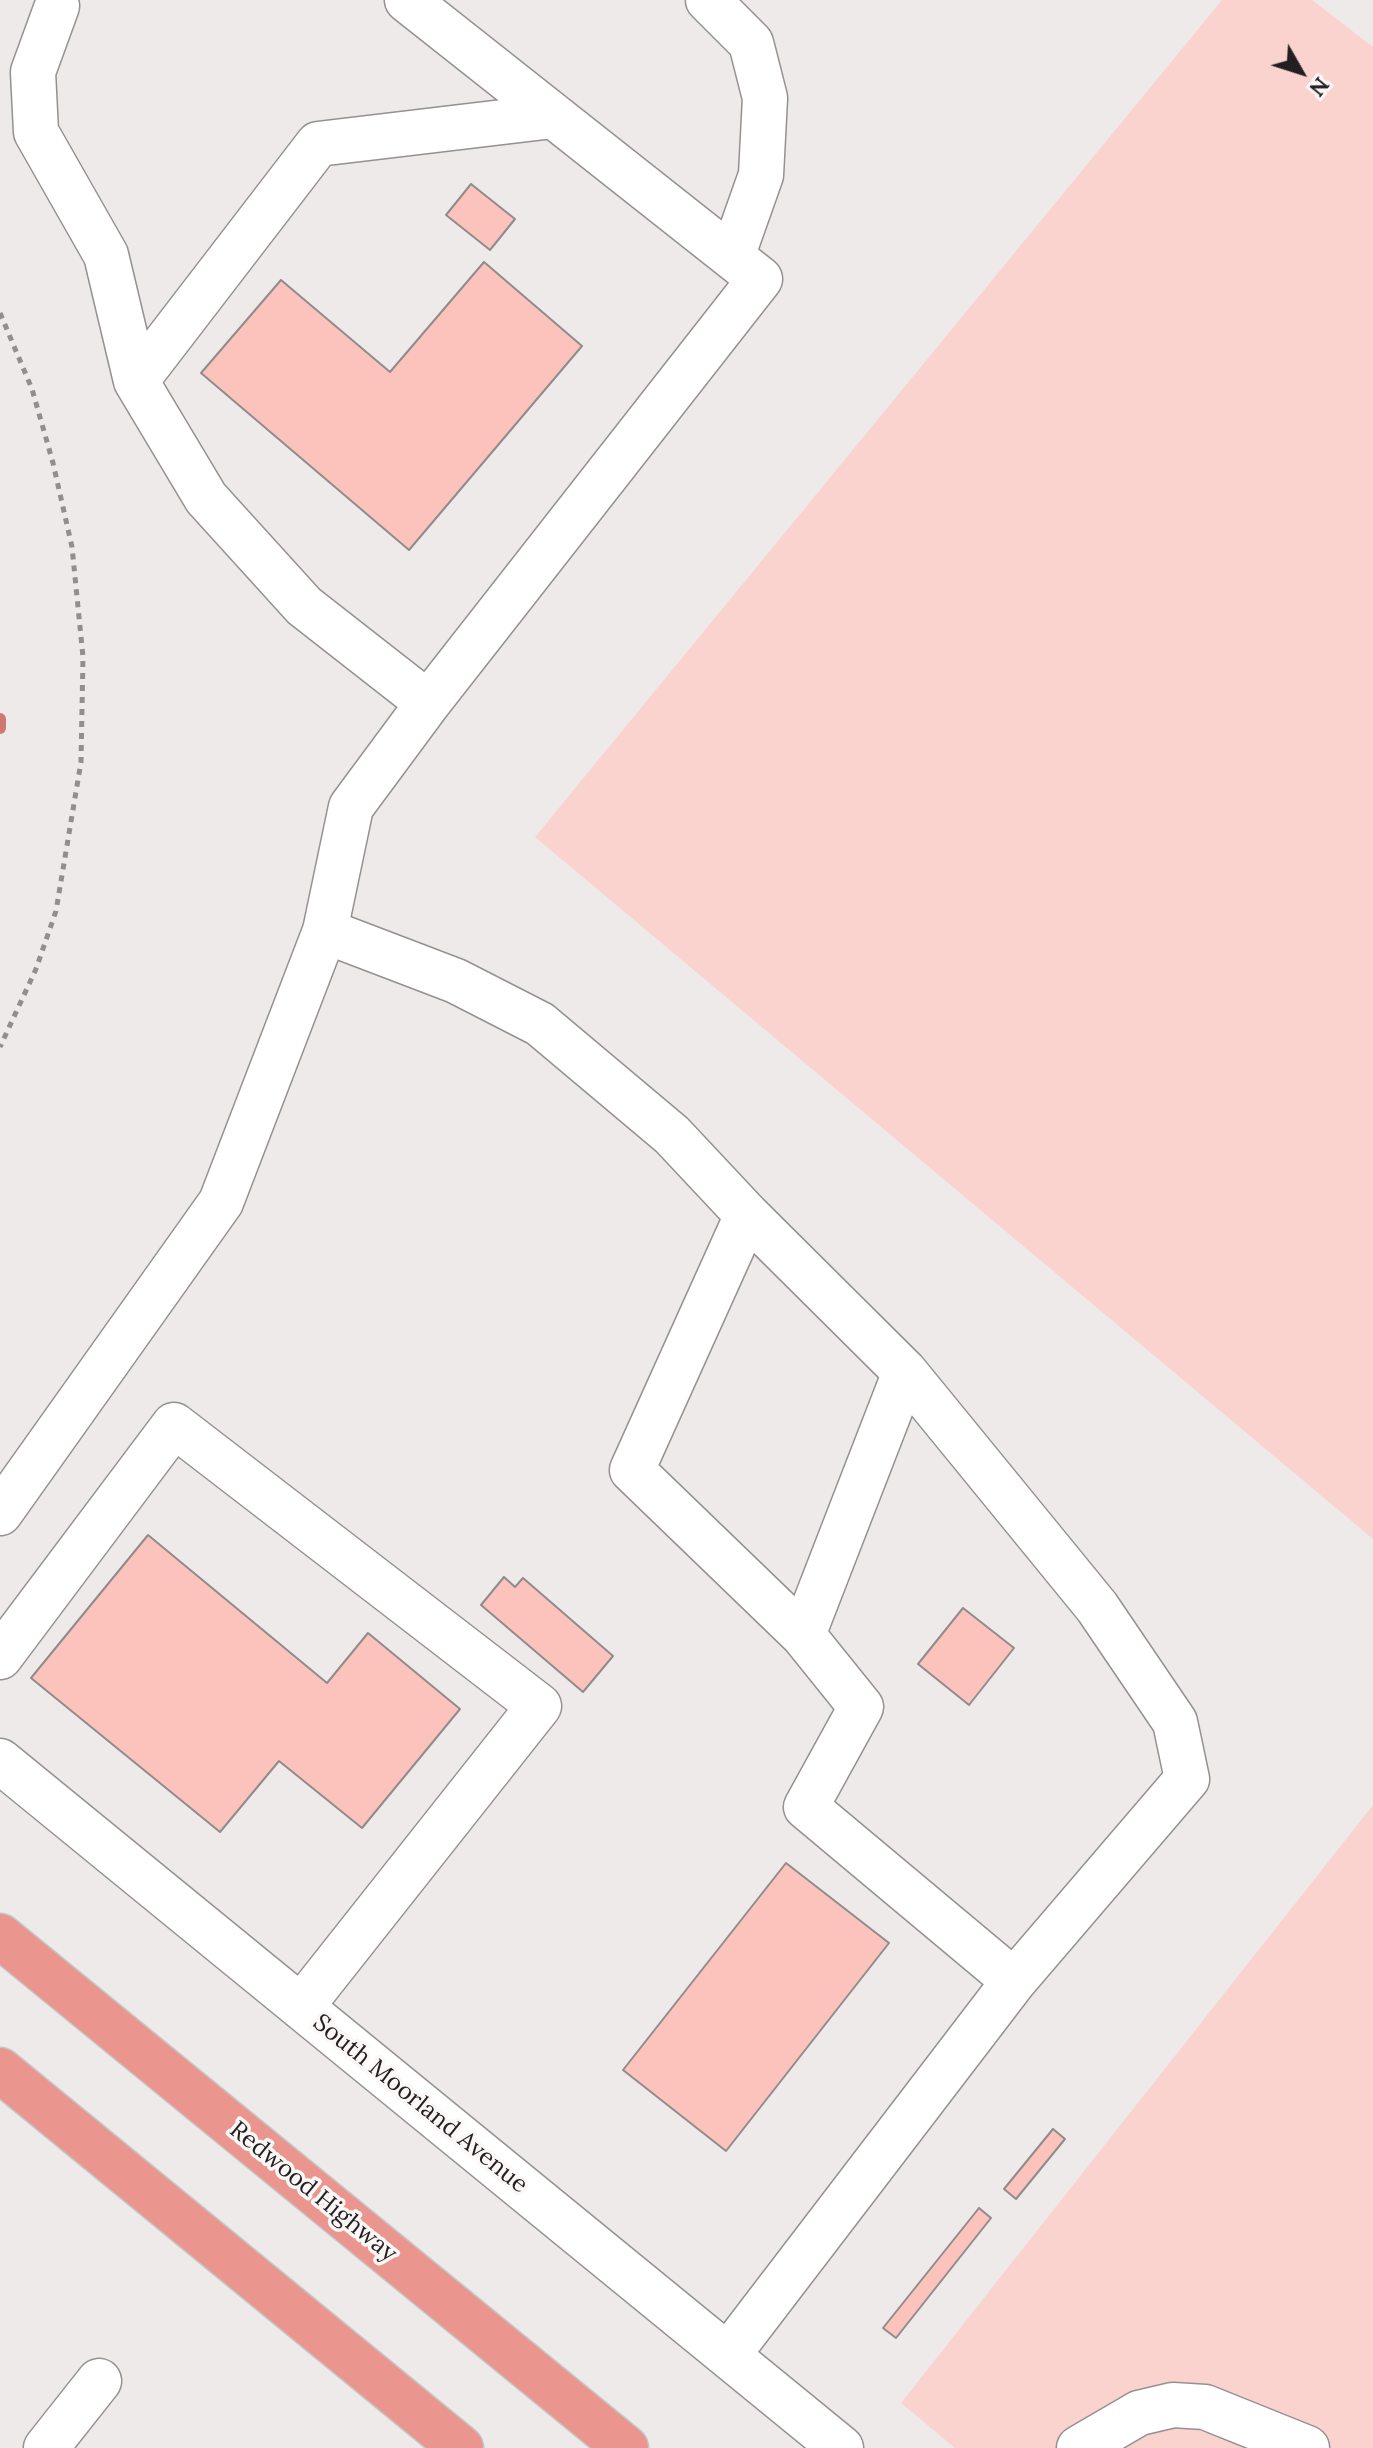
<!DOCTYPE html>
<style>
body{margin:0}
#map{position:relative;width:1373px;height:2448px;overflow:hidden;background:#eeeae9;font-family:Lora,serif}
canvas{display:block}
.north{position:absolute;left:1261px;top:32px;width:80px;height:80px;-webkit-text-stroke:6px #fbf7f6;paint-order:stroke;rotate:129deg;font-size:22px;font-weight:700;line-height:32px;text-align:center;color:#211f1f}
.north::after{content:'';display:block;margin:auto;width:28px;height:36px;background:#211f1f;clip-path:polygon(50% 0,100% 100%,50% 72%,0 100%)}
</style>
<div id="map">
<canvas width="1373" height="2448"></canvas>
<div class="north">N</div>
</div>
<script>
const g = document.querySelector('canvas').getContext('2d');
g.lineJoin = 'round';
function fillPath(path, color) {
  g.fillStyle = color;
  g.fill(path, 'evenodd');
}
function poly(rows) {
  const path = new Path2D();
  for (const r of rows) {
    path.moveTo(r[0], r[1]);
    for (let i = 2; i < r.length; i += 2) path.lineTo(r[i], r[i + 1]);
  }
  return path;
}
function trace(path, color, width, dash) {
  g.strokeStyle = color;
  g.lineWidth = width;
  g.lineCap = dash ? 'butt' : 'round';
  g.setLineDash(dash || []);
  g.stroke(path);
}
function label(font, color, halo, rows, align = 'center') {
  g.font = font + ' Lora,serif';
  g.lineWidth = 7;
  g.setLineDash([]);
  g.textBaseline = 'middle';
  g.strokeStyle = halo;
  g.fillStyle = color;
  for (const [text, x, y, turn = 0] of rows) {
    g.save();
    g.translate(x, y);
    g.rotate((+turn || 0) * Math.PI / 180);
    g.textAlign = isNaN(turn) ? turn : align;
    if (halo) g.strokeText(text, 0, 0);
    g.fillText(text, 0, 0);
    g.restore();
  }
}
fillPath(poly([
 [1222,0,1312,0,1373,47,1373,1539,535,837],
 [1373,1805,1373,2448,955,2448,901,2403]
]), '#fad3cf');
trace(poly([
 [0,719,0,728]
]), '#d17771', 12);
const building = poly([
 [471,184,515,219,490,250,446,215,471,184],
 [484,262,582,346,409,550,201,373,281,280,390,372,484,262],
 [148,1535,327,1683,368,1633,460,1709,362,1828,279,1761,220,1832,31,1678,148,1535],
 [504,1577,515,1587,523,1578,613,1656,583,1692,481,1605,504,1577],
 [963,1608,1014,1648,969,1705,918,1664,963,1608],
 [786,1863,889,1943,726,2151,623,2070,786,1863],
 [1053,2129,1065,2139,1016,2199,1004,2189,1053,2129],
 [979,2208,991,2218,896,2338,883,2328,979,2208]
]);
fillPath(building, '#fcc2bc');
trace(building, '#908c8c', 2);
const minor = poly([
 [708,0,751,43,765,98,761,175,732,257],
 [57,6,33,72,36,132,106,255,136,381],
 [428,703,304,606,206,498,136,381,318,144,553,116],
 [325,931,351,807,428,703,760,279,407,0],
 [747,1215,905,1372,1097,1607,1175,1722,1187,1779,1014,1981],
 [0,1513,221,1202,325,931,456,981,540,1024,672,1135,747,1215,632,1470,803,1635,861,1707,806,1807,1014,1981,728,2355],
 [803,1635,905,1372],
 [0,1657,174,1425,539,1706,301,2007],
 [0,1761,841,2448],
 [46,2448,99,2381],
 [1079,2448,1139,2413,1173,2405,1205,2407,1307,2448]
]);
const highway = poly([
 [0,1936,626,2448],
 [0,2070,461,2448]
]);
trace(minor, '#959190', 47);
trace(highway, '#c5c5c5', 47);
trace(poly([
 [0,313,32,389,53,463,72,547,83,657,81,762,56,911,36,969,0,1047]
]), '#918e8d', 5, [6, 6]);
trace(minor, '#fff', 44);
trace(highway, '#ea968f', 44);
label('24px', '#211f1f', '#fbf7f6', [
 ["South Moorland Avenue",420,2104,39],
 ["Redwood Highway",313,2192,39]
]);
</script>
